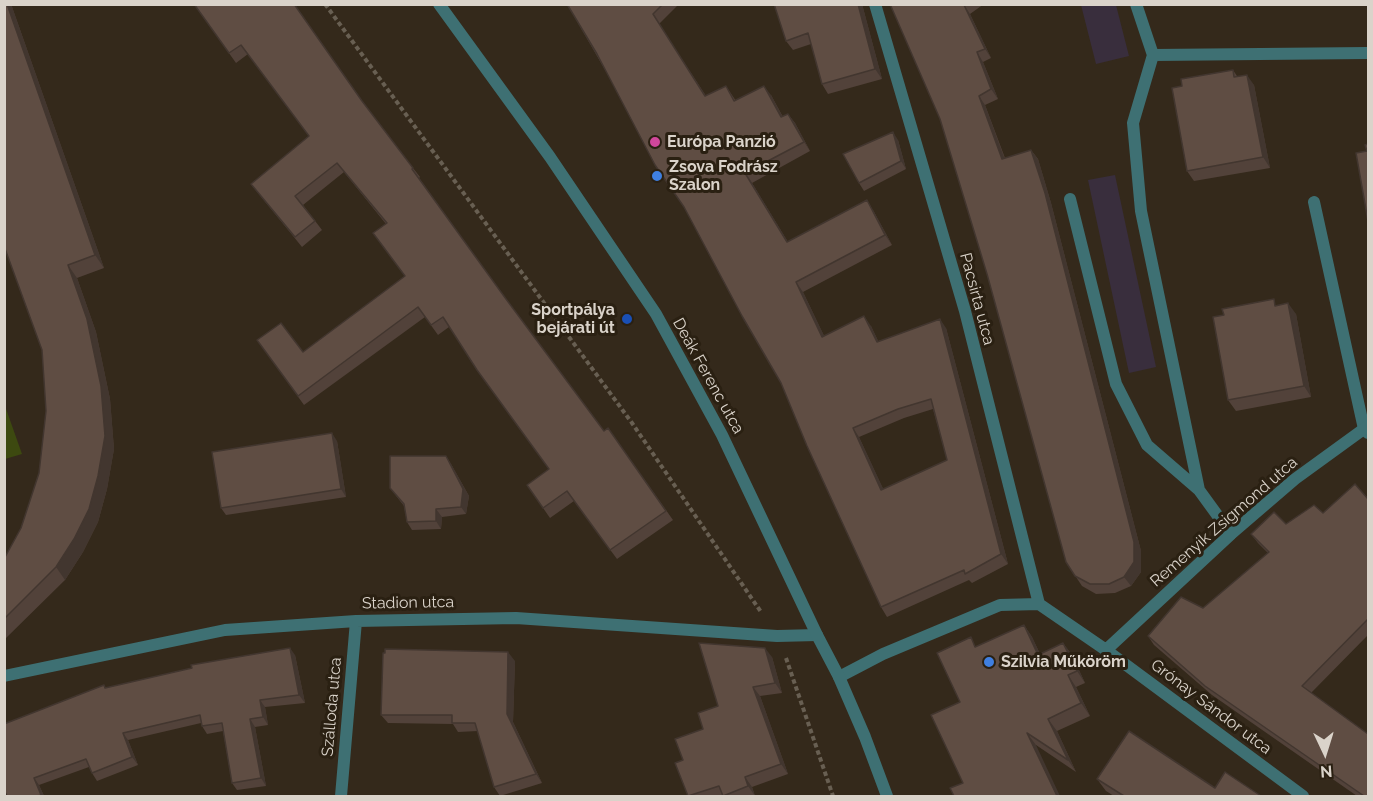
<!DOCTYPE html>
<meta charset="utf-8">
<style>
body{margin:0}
#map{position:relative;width:1373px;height:801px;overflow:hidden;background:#34291b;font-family:Raleway,sans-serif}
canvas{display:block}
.frame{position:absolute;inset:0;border:6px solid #dad3ca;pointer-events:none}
.north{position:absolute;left:1295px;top:723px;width:60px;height:60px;-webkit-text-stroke:4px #2a2012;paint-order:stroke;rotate:176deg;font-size:16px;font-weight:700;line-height:24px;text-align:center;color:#dad3ca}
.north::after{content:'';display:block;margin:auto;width:21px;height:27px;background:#dad3ca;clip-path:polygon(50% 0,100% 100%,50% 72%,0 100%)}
</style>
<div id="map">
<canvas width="1373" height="801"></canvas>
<div class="frame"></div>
<div class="north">N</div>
</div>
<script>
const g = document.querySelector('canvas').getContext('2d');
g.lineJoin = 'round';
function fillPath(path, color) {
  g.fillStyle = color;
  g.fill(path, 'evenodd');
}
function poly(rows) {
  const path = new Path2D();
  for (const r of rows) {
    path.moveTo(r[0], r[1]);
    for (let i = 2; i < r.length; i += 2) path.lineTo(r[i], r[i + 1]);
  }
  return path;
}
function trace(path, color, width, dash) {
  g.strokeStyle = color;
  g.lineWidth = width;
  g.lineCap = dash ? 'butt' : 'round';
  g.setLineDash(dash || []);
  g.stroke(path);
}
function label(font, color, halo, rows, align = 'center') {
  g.font = font + ' Raleway,sans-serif';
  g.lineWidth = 6;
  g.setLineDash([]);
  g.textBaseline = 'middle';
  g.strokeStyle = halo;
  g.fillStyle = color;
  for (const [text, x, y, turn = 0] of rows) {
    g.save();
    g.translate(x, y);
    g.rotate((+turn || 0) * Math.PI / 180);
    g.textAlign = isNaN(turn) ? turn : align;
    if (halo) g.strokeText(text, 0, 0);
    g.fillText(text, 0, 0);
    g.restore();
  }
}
fillPath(poly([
 [1081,5,1116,5,1129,56,1096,64],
 [1115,175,1156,367,1129,373,1088,180]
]), '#392e3d');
fillPath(poly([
 [5,406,22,454,5,459,4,459]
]), '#3d4910');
trace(poly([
 [325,4,632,423,761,612],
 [786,658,833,796]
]), '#685f52', 4, [4.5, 3]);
trace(poly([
 [1136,4,1153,55,1368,53],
 [1153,55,1133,123,1141,211,1199,490,1231,534],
 [1070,199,1116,384,1147,445,1199,490],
 [1314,202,1364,429,1368,433]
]), '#3e7073', 12);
trace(poly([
 [875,4,965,311,1039,604],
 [1106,650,1231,534,1295,479,1368,426],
 [4,676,225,630,356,621,516,618,777,636,817,635],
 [839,677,883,654,1000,605,1039,604,1106,650,1303,796],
 [341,796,356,621]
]), '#3e7073', 12);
trace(poly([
 [439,4,550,157,656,314,722,435,817,635,839,677,865,737,887,796]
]), '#3e7073', 12);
fillPath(poly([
 [4,4,11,4,104,268,77,278,96,332,110,399,114,449,107,489,98,522,83,552,65,580,4,640,4,559,21,528,39,473,46,411,42,350],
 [194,4,362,102,413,168,420,177,419,178,506,299,604,431,608,428,673,520,617,559,574,501,550,518,527,485,549,469,449,327,438,335,425,317,304,405,257,340,303,352,405,277,386,224,344,172,303,205,322,230,302,247,258,193,251,184,309,136,248,54,236,63],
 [567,4,679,4,659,24,706,96,726,86,736,101,771,95,783,117,788,114,795,123,810,151,752,183,788,242,873,210,892,245,803,292,824,336,871,326,878,341,946,328,1008,564,972,583,969,580,887,617,881,607,781,383,684,207],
 [933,409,947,460,883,489,859,437,904,418],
 [862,4,882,79,828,94,822,84,811,44,793,50,786,41],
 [890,4,984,4,970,14,991,58,983,62,998,99,985,105,1005,158,1031,150,1038,159,1051,203,1141,551,1141,572,1131,586,1115,593,1096,594,1082,586,1066,562,987,274,940,119],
 [1233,70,1237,76,1254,85,1270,168,1194,181,1187,171,1182,86],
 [898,140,906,169,864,191,859,183],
 [1278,305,1296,314,1311,397,1236,411,1228,400],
 [337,441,346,497,226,515,221,508],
 [446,456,451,464,469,496,466,514,442,517,441,529,412,530,407,522,404,506,390,488],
 [1368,499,1368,635,1311,693,1368,796,1357,796,1212,695,1154,645,1148,636,1203,608,1268,553,1258,543,1251,534],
 [1024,625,1032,637,1040,654,1063,643,1072,655,1085,683,1076,687,1090,716,1057,731,1076,772,1036,745,963,783,960,702,977,646],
 [385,653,515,661,513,722,542,783,500,796,494,787,478,731,458,732,453,724,388,723,381,715],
 [295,655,305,703,265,707,268,725,255,727,266,786,237,790,232,783,223,731,207,734,202,726,201,723,128,740,138,765,97,781,92,773,89,767,39,785,44,796,4,796,4,724,106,688],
 [772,657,782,693,760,696,788,774,752,787,755,796,688,796,683,760,718,706],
 [1097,779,1215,788,1261,796,1114,796,1106,791]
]), '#52423a');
fillPath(poly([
 [7,4,11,4,104,268,95,255],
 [858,4,862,4,882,79,875,69],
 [964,5,970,14,991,58,985,49],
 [977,52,983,62,998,99,991,89],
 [1247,75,1254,85,1270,168,1263,157],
 [764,86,771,95,788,127,781,117],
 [979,96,985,105,1008,168,1002,159],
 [788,114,795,123,810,151,804,142],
 [893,132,898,140,906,169,901,161],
 [1031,150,1038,159,1051,203,1141,551,1141,572,1131,586,1124,577],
 [745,173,752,183,794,252,787,242],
 [867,200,873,210,892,245,885,235],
 [68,265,77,278,96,332,110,399,114,449,107,489,98,522,83,552,65,580,56,567],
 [796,282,803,292,829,346,822,337],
 [1288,303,1296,314,1311,397,1304,386],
 [864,316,871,326,883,351,877,342],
 [940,319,946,328,1008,564,1001,554],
 [853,428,859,437,888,499,881,490],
 [332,433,337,441,346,497,341,489],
 [446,456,451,464,469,496,466,514,461,507],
 [436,509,442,517,441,529,436,521],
 [1024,625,1032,637,1046,667,1038,655],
 [1063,643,1072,655,1085,683,1077,671],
 [290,648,295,655,305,703,299,695],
 [765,648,772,657,782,693,775,683],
 [508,652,515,661,513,722,542,783,536,774,507,714],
 [1068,675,1076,687,1090,716,1081,703],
 [753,687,760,696,788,774,781,764],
 [260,700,265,707,268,725,263,717],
 [250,719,255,727,266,786,261,778],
 [1048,719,1057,731,1076,772,1068,760],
 [123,733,128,740,138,765,132,757],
 [1027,733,1036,745,1060,796,1057,796],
 [745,777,752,787,755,796,748,786],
 [34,778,39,785,44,796,41,795]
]), '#42362f');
const building = poly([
 [4,4,7,4,95,255,68,265,87,319,101,386,105,436,98,476,89,509,74,539,56,567,4,619,4,559,21,528,39,473,46,411,42,350,4,246,4,4],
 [194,4,294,4,362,101,413,168,412,169,506,299,604,431,608,428,666,511,610,550,567,491,543,508,527,485,549,469,477,370,443,317,431,325,418,307,298,396,257,340,281,323,303,352,405,276,373,233,387,223,337,163,295,196,315,221,295,237,251,184,309,136,241,45,229,53,194,4],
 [567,4,663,4,653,14,705,96,726,86,734,101,764,86,781,117,788,114,804,142,745,173,787,242,867,200,885,235,796,282,822,337,864,316,877,342,940,319,1001,554,965,574,964,570,881,607,807,446,781,383,742,316,684,207,655,165,597,54,567,4],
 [931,399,947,460,881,490,853,428,898,409,931,399],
 [774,4,858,4,875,69,822,84,808,33,786,41,774,4],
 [890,4,965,4,964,5,985,49,977,52,991,89,979,96,1002,159,1031,150,1045,193,1134,542,1134,562,1124,577,1109,584,1090,584,1075,576,1066,562,987,274,940,119,890,4],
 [1233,70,1234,77,1247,75,1263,157,1187,171,1172,88,1182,86,1181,79,1233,70],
 [893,132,901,161,859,183,843,154,893,132],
 [1368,144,1368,221,1356,153,1367,151,1365,145,1368,144],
 [1274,299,1275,306,1288,303,1304,386,1228,400,1213,317,1224,315,1222,309,1274,299],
 [332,433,341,489,221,508,212,452,332,433],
 [390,456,446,456,463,489,461,507,436,509,436,521,407,522,404,504,390,488,390,456],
 [1355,484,1368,499,1368,619,1302,686,1368,734,1368,796,1364,796,1205,686,1148,636,1181,597,1203,608,1269,552,1251,534,1274,512,1286,524,1314,505,1323,513,1355,484],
 [1024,625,1038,655,1063,643,1077,671,1068,675,1081,703,1048,719,1068,760,1027,733,1057,796,954,796,950,788,963,783,931,715,960,702,937,653,971,637,975,647,1024,625],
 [699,643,765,648,775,683,753,687,781,764,745,777,748,786,723,796,719,786,688,796,675,763,683,760,675,739,703,729,698,713,718,706,699,643],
 [290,648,299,695,260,700,263,717,250,719,261,778,232,783,222,723,202,726,200,715,123,733,132,757,92,773,86,759,34,778,41,795,38,796,7,796,4,790,4,724,104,685,105,688,192,668,191,665,290,648],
 [385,649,508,652,507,714,536,774,494,787,475,723,452,723,452,715,381,715,383,653,385,653,385,649],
 [1129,731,1215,788,1225,772,1261,796,1124,796,1097,779,1129,731]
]);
fillPath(building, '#5f4d43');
trace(building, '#42362f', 1.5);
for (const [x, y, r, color] of [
 [655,142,6,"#d1479c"],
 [657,176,6,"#3f7fe0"],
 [627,319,6,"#1a4fb4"],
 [989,662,6,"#3f7fe0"]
]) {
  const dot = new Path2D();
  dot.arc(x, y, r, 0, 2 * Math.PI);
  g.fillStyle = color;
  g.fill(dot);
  trace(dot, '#2a2012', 2);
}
label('bold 16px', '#dad3ca', '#2a2012', [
 ["Európa Panzió",667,142],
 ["Zsova Fodrász",669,167],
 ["Szalon",669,185],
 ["Sportpálya",615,310,"right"],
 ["bejárati út",615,328,"right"],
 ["Szilvia Műköröm",1001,662]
], 'left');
label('16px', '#dad3ca', '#2a2012', [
 ["Pacsirta utca",977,299,75],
 ["Deák Ferenc utca",708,376,61],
 ["Remenyik Zsigmond utca",1224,522,-41],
 ["Stadion utca",408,603,-1],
 ["Szálloda utca",332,707,-85],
 ["Grónay Sándor utca",1211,707,37]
]);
</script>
